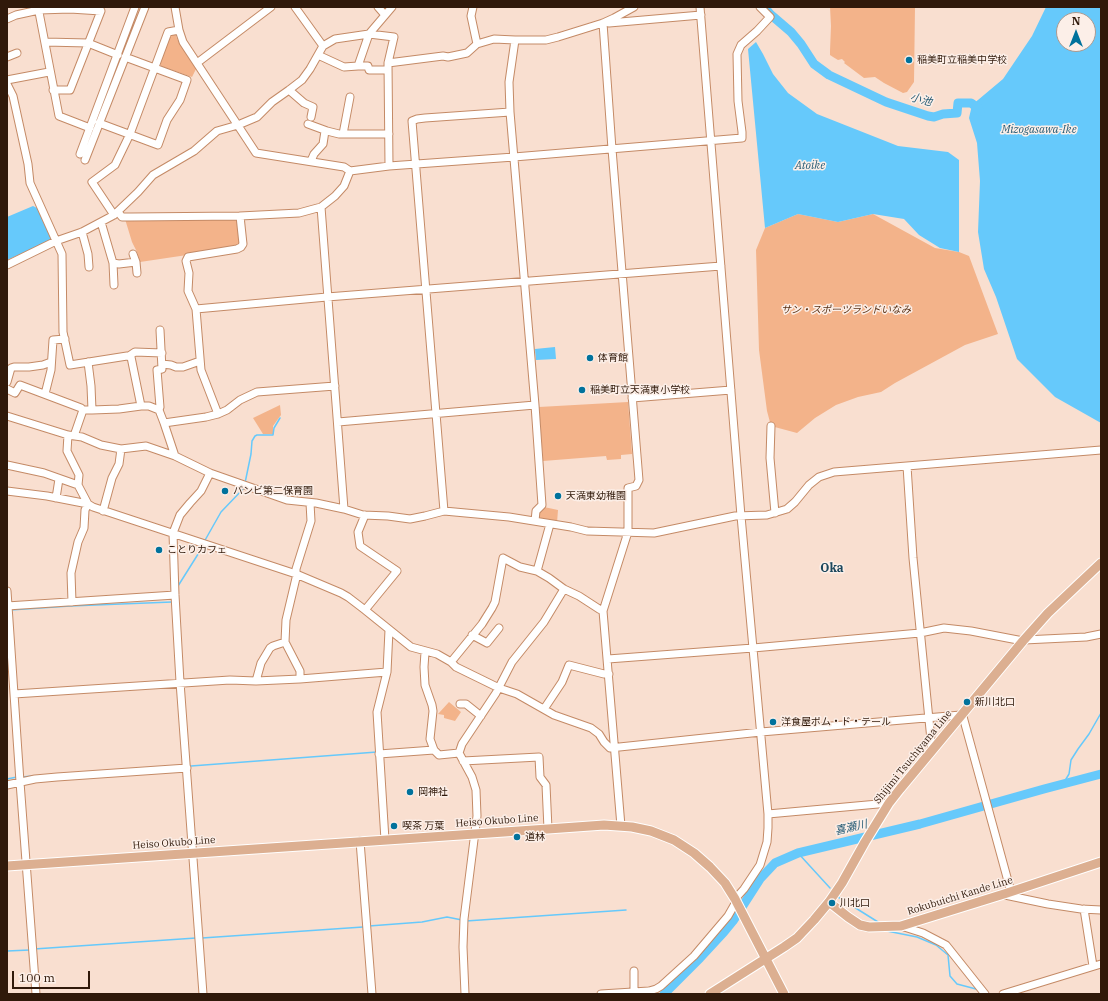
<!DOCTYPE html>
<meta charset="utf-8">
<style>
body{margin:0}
#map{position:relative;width:1108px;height:1001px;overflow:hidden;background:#f9dfd0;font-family:"IBM Plex Serif",serif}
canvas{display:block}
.frame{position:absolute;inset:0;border:8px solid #30190a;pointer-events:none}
.north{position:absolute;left:1056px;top:12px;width:40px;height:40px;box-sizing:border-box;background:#fcefe8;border:1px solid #aa998f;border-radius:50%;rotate:0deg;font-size:11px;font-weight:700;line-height:16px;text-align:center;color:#30190a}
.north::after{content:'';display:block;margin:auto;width:14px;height:18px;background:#00729c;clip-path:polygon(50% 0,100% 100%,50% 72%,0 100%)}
.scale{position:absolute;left:12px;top:971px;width:78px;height:18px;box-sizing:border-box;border:2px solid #30190a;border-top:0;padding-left:5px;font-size:12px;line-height:14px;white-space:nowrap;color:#30190a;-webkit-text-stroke:3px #fcefe8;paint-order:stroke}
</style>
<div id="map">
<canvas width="1108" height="1001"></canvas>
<div class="frame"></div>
<div class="north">N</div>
<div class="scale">100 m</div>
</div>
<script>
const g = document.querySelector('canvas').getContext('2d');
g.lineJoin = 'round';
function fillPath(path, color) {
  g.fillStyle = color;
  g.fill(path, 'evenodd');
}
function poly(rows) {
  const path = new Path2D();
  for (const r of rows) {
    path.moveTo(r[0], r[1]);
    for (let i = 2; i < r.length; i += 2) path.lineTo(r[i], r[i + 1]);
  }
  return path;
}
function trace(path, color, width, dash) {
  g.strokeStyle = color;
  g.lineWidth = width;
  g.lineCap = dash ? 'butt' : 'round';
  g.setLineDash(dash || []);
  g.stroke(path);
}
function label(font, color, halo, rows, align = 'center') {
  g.font = font + ' "IBM Plex Serif","Noto Sans JP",serif';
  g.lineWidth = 3;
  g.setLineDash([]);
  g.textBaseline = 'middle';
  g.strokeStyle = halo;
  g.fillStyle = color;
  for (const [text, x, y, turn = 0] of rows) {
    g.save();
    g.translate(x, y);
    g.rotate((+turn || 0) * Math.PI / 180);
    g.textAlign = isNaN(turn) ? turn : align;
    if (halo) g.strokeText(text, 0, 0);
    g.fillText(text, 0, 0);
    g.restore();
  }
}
fillPath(poly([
 [830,7,915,7,914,82,907,92,903,93,884,83,875,77,864,78,844,63,845,62,842,59,838,60,833,57,830,55,830,51,831,26],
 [172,34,175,34,179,43,197,67,192,77,161,66,160,63,170,36],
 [798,214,838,222,873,214,935,248,959,252,969,256,998,334,965,345,895,383,881,392,858,397,836,405,815,418,797,433,771,426,767,411,759,350,756,250,765,228],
 [239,217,241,243,234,248,140,262,137,252,132,242,125,219],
 [628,402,632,454,621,455,621,459,607,460,606,456,543,461,539,407],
 [280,405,281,415,273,426,273,434,263,434,253,418],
 [544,507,558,510,557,523,537,520,537,515],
 [449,702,461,712,455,721,444,718,444,715,438,714]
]), '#f3b38a');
fillPath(poly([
 [1046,7,1101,7,1101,423,1055,397,1017,359,996,297,984,269,978,232,980,181,977,143,969,118,972,105,1003,79,1032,36],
 [1064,20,1088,20,1088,44,1064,44],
 [756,42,763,54,773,74,788,93,817,114,898,146,948,152,959,160,959,252,940,248,919,235,904,219,873,214,838,222,798,214,765,228,748,49],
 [33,206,39,209,52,240,7,260,7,217],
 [555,347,556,359,536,360,535,349]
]), '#66c9fb');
trace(poly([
 [245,483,251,454,252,441,255,436,257,435,273,435,274,428,280,418],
 [204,542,221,512,244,488],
 [178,591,178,586,200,551,202,545],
 [10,610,70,606,172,602],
 [191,766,377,752],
 [22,777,33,776],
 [7,779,17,777],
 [1063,784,1069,774,1071,760,1078,749,1089,734,1101,713],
 [798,853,830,888],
 [838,897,878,922],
 [466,921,626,910],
 [369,926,422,922,447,917,462,920],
 [887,931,917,937,936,945,948,955,950,976,957,984,976,989,979,991],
 [202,938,363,927],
 [34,949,196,938],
 [7,951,30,950]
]), '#66c9fb', 1.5);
trace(poly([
 [765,8,770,14,791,32,801,44,814,64,829,75,886,102,928,116,934,117,943,114,957,113,958,103,971,103,978,108,980,111],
 [664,994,700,958,724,932,733,921,760,879,775,863,798,853,920,824,1044,789,1101,774]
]), '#66c9fb', 9);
const minor = poly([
 [38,7,59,116,90,128],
 [175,7,179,30,183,42,256,153,344,167,350,171],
 [295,7,323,46],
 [378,7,385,15],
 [473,7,471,16,477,44,494,39,515,40,546,40,558,37,603,23,614,18,634,7],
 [700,7,741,516,768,814,768,828,767,842,760,865,744,889,735,899],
 [7,19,16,15,39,10,70,9,101,11,70,90,53,90],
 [603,23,612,149,639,480,636,486,628,488,628,532,603,611,621,826],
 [609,23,701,15],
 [515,40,509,82,510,112,535,405,542,505,536,511,535,521],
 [45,42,88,43,118,55],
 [318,55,344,67,358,66,368,66,369,70,388,70],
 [7,57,17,53],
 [197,63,271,7],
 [388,63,443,56,448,57,467,53,477,44],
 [358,66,369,34,394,37,388,63,389,166],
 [7,80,49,72],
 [7,84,13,96,28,164,30,183,62,254,63,332,70,365,127,356,131,357,141,406,149,406,159,410,164,423,206,417,218,414,227,410,240,400,257,392,335,386],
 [289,90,304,103,313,107,311,117],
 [99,123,158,145,167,120,180,100,187,80,125,57],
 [308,124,327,131,339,134,389,134],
 [343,134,350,97],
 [80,154,135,7],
 [85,160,145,7],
 [311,161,314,154,323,144,325,131],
 [321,207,344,509],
 [118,212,122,217,131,217,240,216,299,213,321,207,335,196,344,186,350,171,389,166,514,157,742,138,742,132,738,101,737,54,741,45,757,31,770,17,760,7],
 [114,215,92,182,115,165,130,134,168,32,179,30],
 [101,222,113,263,114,285],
 [82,232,88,254,89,267],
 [133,254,136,262,137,273],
 [113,263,119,264,136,262],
 [7,265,56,241,82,232,114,215,138,192,153,175,194,151,217,131,238,125,257,117,272,102,289,90,302,80,310,69,323,46,335,39,369,34,392,7],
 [196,309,327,297,721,266],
 [129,356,135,352,162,353],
 [162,364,171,365,176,367,183,367,200,361],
 [7,382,11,368,14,367,29,367,43,365,51,362],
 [7,389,15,393,20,385,81,408,83,410],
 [45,394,51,370,53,340,65,339],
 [632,398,731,390],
 [92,410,119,409,141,406],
 [159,410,160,407,157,370,162,369,160,330],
 [218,414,201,370,196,309,188,291,189,273,186,261,188,257,237,249,241,247,243,244,240,216],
 [7,416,68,435,82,437,101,445,121,449,146,446,175,456,210,473,287,500,316,503,344,509,363,515,388,516,410,519,425,516,444,511,509,517,571,527,587,531,654,533,735,516,767,515,787,509,795,502,809,485,819,477,834,472,1101,450],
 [338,422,535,405],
 [164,423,175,456],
 [771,426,770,458,775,513],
 [68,435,67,451,79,475,78,485,88,504,85,510,84,528,78,542,71,573,72,602],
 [74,436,83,410,92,410,91,386,88,362],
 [7,465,44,473,78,485],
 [907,466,913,558,932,750],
 [7,491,47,496,88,504,93,507,296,574,341,593,348,597,365,610,411,647,437,654,451,662,456,667,499,688,517,694,554,715,591,728,599,734,604,742,610,748,761,732,961,715],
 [56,498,59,479],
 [103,511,112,478,119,464,121,449],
 [444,511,412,121,417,119,425,118,510,112],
 [365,515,358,532,360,546,397,571,365,610],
 [550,524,537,571,549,578,564,589,579,596,599,609,603,611],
 [7,591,20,782,36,994],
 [7,606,175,595],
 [472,635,487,643,499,628],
 [1024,640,1086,637,1101,634],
 [425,652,424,667,425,685,432,705,433,711,430,739,434,750],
 [608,659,753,648,920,633,944,628,971,631,1023,641],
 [451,662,482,624,492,608,495,602,503,558,520,567,537,571],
 [300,679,300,671,285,642,286,620,296,578,296,569,311,521,310,503],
 [256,681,261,663,270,648,273,646,285,642],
 [14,694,230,680,256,681,300,679,387,672],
 [460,704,466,704,481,716],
 [544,709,562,682,569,665,604,674,609,674],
 [962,713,1011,892],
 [379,754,434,750,439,755,459,753],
 [463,761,539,757,540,777,546,785,548,829],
 [7,785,35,779,57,777,187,768],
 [768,814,889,803],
 [385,840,377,712,387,672,389,630],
 [360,841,372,994],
 [1005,895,1048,904,1081,909,1101,910],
 [1084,909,1093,966],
 [901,926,923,933,946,945,985,994],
 [634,971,634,992],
 [203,994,180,682,175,595,173,533,180,515,190,503,201,491,210,473],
 [465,994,463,947,464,919,477,816,476,790,472,777,459,753,462,744,496,693,512,662,544,622,564,589],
 [601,994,649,991,656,989,661,986,694,956,728,916,736,902],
 [1003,994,1101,964]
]);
const major = poly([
 [7,866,548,829,604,825,632,827,651,831,674,840,694,853,710,867,725,883,735,899,784,994],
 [829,902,848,917,860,925,869,927,901,926,1004,894,1101,862],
 [710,994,784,947,797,938,814,920,829,902,842,883,865,842,889,803,900,789,1023,641,1048,613,1101,563]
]);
trace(minor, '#c48a66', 9);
trace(major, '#fff', 11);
trace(minor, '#fff', 7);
trace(major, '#dcaf91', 9);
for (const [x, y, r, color] of [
 [909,60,4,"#00729c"],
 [590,358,4,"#00729c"],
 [582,390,4,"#00729c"],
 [225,491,4,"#00729c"],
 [558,496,4,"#00729c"],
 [159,550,4,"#00729c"],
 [967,702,4,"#00729c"],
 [773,722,4,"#00729c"],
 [410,792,4,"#00729c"],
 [394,826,4,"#00729c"],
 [517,837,4,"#00729c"],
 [832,903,4,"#00729c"]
]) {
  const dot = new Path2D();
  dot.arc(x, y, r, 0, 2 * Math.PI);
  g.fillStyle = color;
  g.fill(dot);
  trace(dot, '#fcefe8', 1.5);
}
label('10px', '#30190a', '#fcefe8', [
 ["稲美町立稲美中学校",917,60],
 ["体育館",598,358],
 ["稲美町立天満東小学校",590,390],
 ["バンビ第二保育園",233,491],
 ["天満東幼稚園",566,496],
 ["ことりカフェ",167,550],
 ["新川北口",975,702],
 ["洋食屋ポム・ド・テール",781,722],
 ["岡神社",418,792],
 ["喫茶 万葉",402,826],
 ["道林",525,837],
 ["川北口",840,903]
], 'left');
label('italic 10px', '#583014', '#fcefe8', [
 ["サン・スポーツランドいなみ",846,310]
]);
label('10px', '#30190a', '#fcefe8', [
 ["Shijimi Tsuchiyama Line",913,757,-51],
 ["Heiso Okubo Line",497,821,-4],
 ["Heiso Okubo Line",174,843,-4],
 ["Rokubuichi Kande Line",960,896,-17]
]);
label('italic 11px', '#265b75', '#fcefe8', [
 ["小池",921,100,15],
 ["Mizogasawa-Ike",1039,130],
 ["Atoike",810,166],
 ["喜瀬川",851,828,-13]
]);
label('bold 12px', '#1c475c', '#fcefe8', [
 ["Oka",832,569]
]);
</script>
